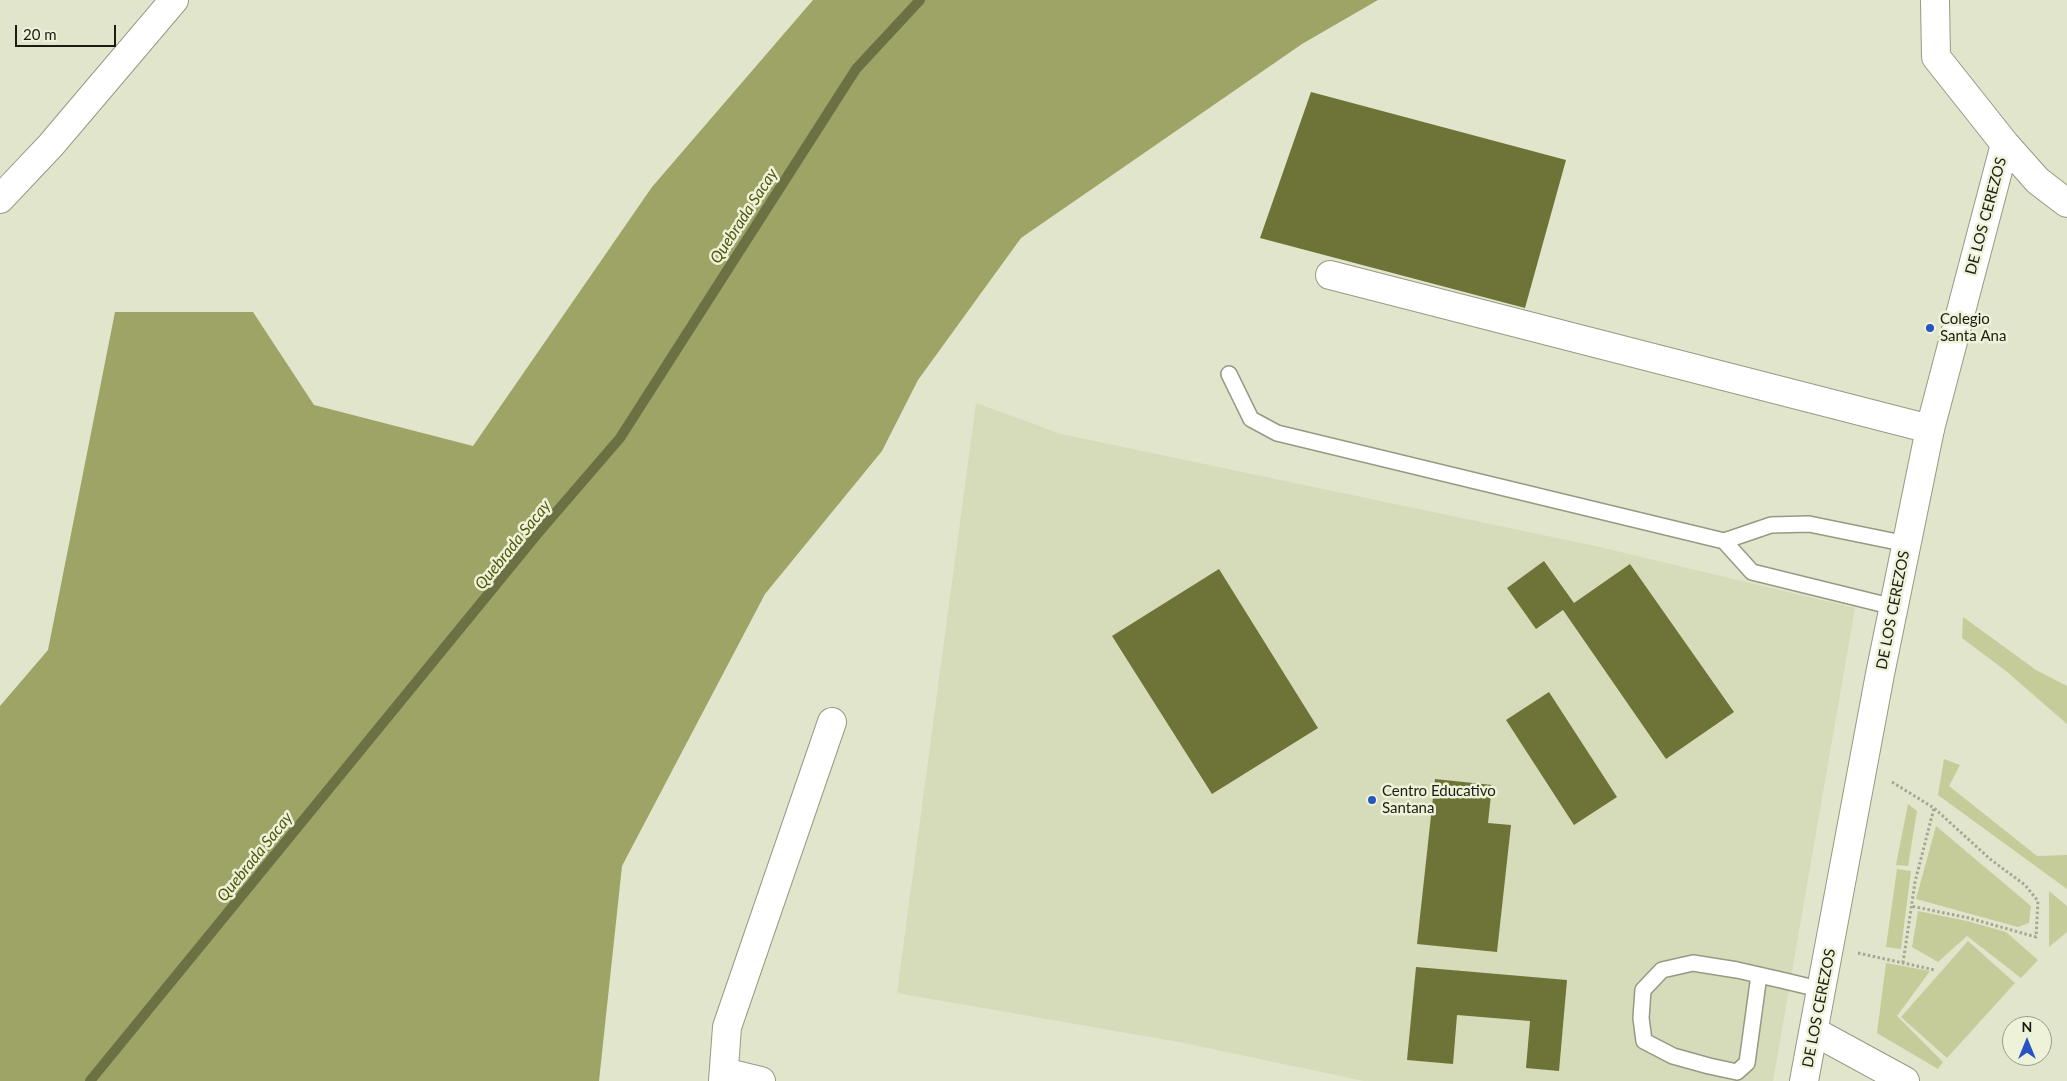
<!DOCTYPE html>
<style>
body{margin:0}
#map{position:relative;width:2067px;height:1081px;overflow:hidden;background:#e1e5cb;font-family:Lato,sans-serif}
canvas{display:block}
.north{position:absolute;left:2002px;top:1016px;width:50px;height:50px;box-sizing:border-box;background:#eef2d8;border:1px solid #9a9c89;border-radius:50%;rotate:0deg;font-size:14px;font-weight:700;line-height:20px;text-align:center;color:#1b1c12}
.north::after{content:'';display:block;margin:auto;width:18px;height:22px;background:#2654c2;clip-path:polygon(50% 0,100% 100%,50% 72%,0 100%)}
.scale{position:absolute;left:15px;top:25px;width:101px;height:22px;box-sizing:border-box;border:2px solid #1b1c12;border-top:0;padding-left:6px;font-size:15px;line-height:18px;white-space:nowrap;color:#1b1c12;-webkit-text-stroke:4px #eef2d8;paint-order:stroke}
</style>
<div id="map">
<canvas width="2067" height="1081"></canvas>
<div class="north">N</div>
<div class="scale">20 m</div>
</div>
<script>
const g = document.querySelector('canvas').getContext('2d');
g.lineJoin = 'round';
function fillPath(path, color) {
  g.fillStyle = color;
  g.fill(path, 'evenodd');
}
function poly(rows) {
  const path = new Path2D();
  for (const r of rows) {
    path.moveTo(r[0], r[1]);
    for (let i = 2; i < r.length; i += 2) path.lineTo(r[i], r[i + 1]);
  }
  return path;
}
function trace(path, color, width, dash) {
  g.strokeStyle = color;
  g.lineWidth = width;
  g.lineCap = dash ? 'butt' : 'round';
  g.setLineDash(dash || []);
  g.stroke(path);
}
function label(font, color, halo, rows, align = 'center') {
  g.font = font + ' Lato,sans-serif';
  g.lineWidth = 5;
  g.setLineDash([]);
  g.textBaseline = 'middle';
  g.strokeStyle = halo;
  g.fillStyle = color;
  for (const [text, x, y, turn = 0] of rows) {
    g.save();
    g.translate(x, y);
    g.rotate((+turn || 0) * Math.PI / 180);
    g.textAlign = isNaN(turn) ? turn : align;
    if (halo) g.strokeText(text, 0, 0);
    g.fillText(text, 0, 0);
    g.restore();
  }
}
fillPath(poly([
 [976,403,1061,434,1595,546,1855,608,1773,1081,1364,1081,1179,1042,897,993]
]), '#d6dbba');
fillPath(poly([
 [1963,617,2036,670,2067,686,2067,724,2006,671,1962,638],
 [1944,759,1960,765,1949,786,2037,856,2067,855,2067,889,1938,795],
 [1908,804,1917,811,1908,866,1896,865],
 [1936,826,2031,906,2029,923,2018,927,1916,899],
 [1897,869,1911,871,1901,949,1886,947],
 [2049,891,2067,906,2067,932,2049,947],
 [1918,911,1967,921,2006,932,2038,960,2021,978,1967,936,1938,962,1912,947],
 [1968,941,2015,983,1947,1058,1901,1017],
 [1886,963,1930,971,1897,1016,1943,1062,1938,1069,1877,1033]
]), '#c5cc99');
fillPath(poly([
 [813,0,1378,0,1302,44,1021,238,918,380,882,451,765,594,622,866,599,1081,0,1081,0,706,48,650,115,312,253,312,314,405,473,446,652,187]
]), '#9da466');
trace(poly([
 [90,1081,539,532,620,438,856,69,920,0]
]), '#6c7143', 10);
fillPath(poly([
 [1311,92,1566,160,1525,308,1260,238],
 [1544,561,1574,603,1630,564,1734,712,1666,759,1563,610,1536,629,1507,588],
 [1219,569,1318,728,1212,794,1112,636],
 [1549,692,1617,797,1574,825,1506,720],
 [1435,779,1492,785,1488,823,1511,825,1497,952,1417,944],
 [1416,967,1567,980,1559,1071,1526,1068,1530,1021,1457,1015,1453,1064,1407,1060]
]), '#6e7437');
const lane = poly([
 [1229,374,1251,419,1277,433,1724,541,1771,525,1809,524,1907,544],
 [1724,541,1752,572,1894,607],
 [1759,975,1747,1063,1737,1072,1709,1066,1673,1056,1644,1041,1641,1018,1643,990,1662,970,1693,963,1737,970,1781,980,1823,990]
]);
const street = poly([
 [0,199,51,145,174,0],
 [1330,275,1930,429],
 [1815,1032,1905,1081],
 [724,1072,761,1081],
 [723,1081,727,1027,832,722]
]);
const secondary = poly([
 [1935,0,1936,57,2005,144,2038,181,2067,203],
 [1804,1081,1880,674,1930,429,2005,144]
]);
trace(lane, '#979a82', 18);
trace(street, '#979a82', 30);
trace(secondary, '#979a82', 30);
trace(poly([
 [1892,782,1934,808,1990,859,2025,885,2038,901,2036,937,1969,918,1911,906],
 [1858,953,1935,970],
 [1903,963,1915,882,1934,808]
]), '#a4a792', 3, [2.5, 2.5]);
trace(lane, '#fff', 15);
trace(street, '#fff', 28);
trace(secondary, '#fff', 28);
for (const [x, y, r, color] of [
 [1930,328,5,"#2654c2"],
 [1372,800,5,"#2654c2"]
]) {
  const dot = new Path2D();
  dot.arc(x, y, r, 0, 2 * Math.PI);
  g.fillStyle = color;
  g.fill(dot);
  trace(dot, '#eef2d8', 2);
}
label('15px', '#1b1c12', '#eef2d8', [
 ["DE LOS CEREZOS",1986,216,-75],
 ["DE LOS CEREZOS",1893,610,-79],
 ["DE LOS CEREZOS",1819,1008,-79]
]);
label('15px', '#1b1c12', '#eef2d8', [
 ["Colegio",1940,319],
 ["Santa Ana",1940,336],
 ["Centro Educativo",1382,791],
 ["Santana",1382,808]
], 'left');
label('italic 16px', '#51560d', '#eef2d8', [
 ["Quebrada Sacay",744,216,-57],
 ["Quebrada Sacay",513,545,-51],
 ["Quebrada Sacay",255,857,-51]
]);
</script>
